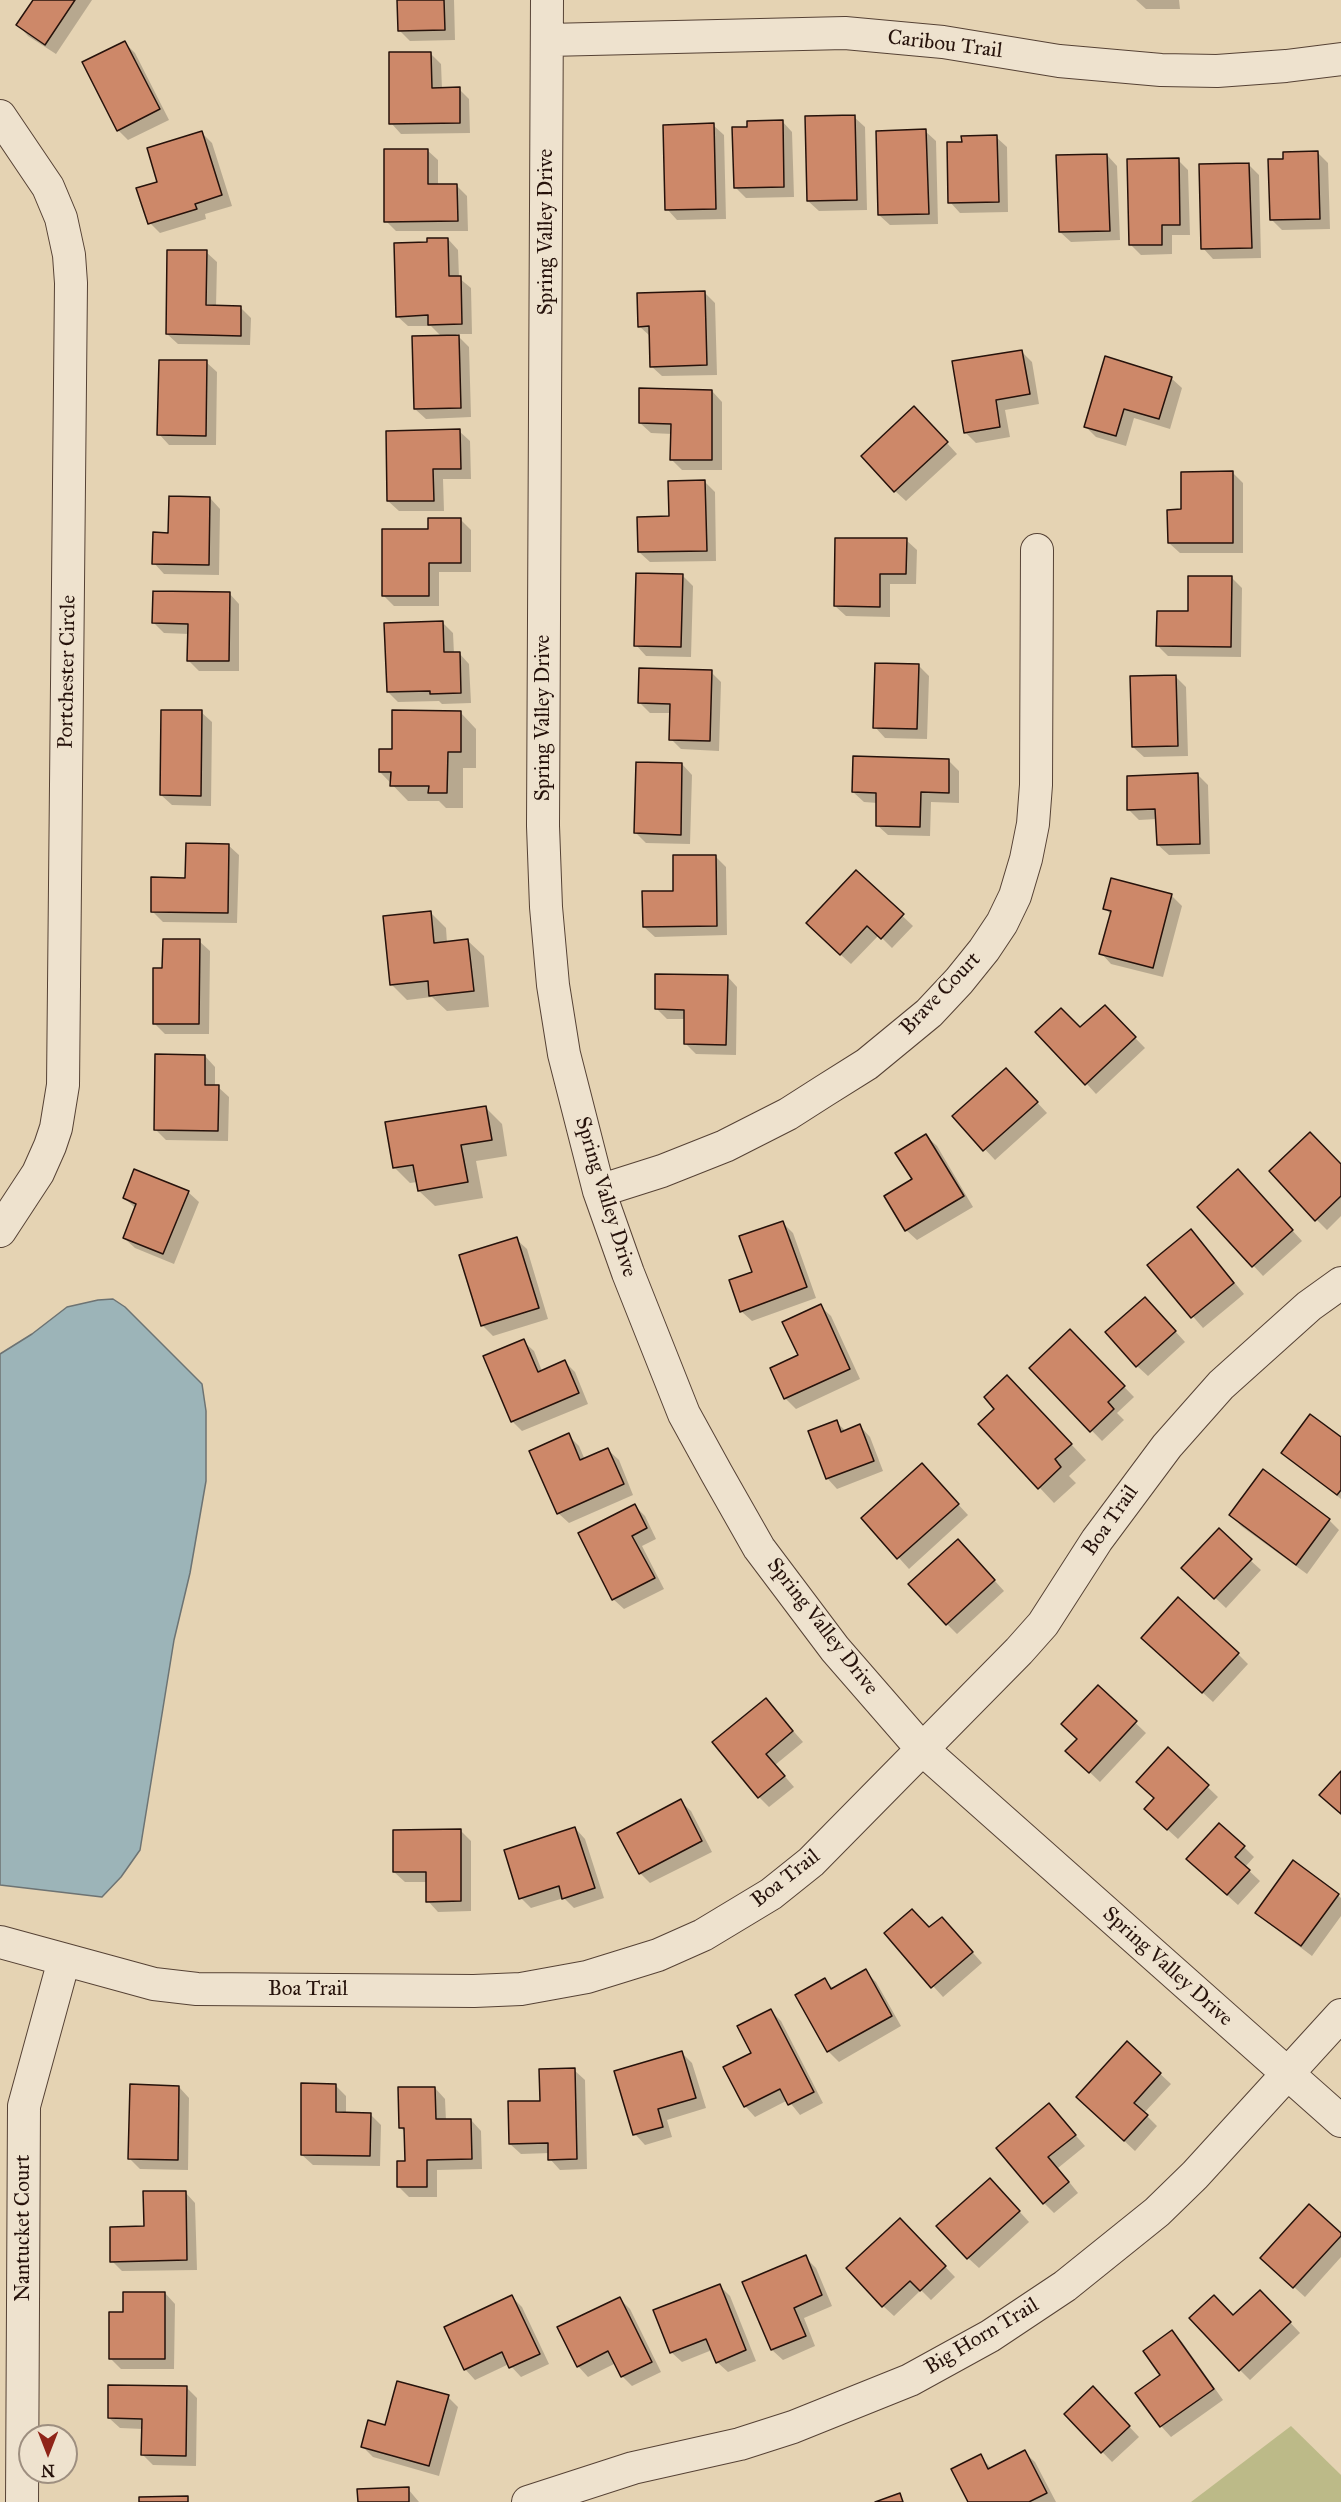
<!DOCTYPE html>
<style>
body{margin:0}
#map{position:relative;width:1341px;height:2502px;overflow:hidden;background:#e5d3b3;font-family:"IM FELL Great Primer",serif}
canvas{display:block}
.north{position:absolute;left:18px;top:2424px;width:60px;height:60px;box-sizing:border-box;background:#eee2ce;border:2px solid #9e8f80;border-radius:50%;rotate:180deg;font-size:16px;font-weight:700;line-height:24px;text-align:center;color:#26120b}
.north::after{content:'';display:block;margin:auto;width:21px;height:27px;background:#8f2418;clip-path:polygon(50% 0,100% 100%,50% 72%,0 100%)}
</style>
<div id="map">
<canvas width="1341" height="2502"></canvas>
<div class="north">N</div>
</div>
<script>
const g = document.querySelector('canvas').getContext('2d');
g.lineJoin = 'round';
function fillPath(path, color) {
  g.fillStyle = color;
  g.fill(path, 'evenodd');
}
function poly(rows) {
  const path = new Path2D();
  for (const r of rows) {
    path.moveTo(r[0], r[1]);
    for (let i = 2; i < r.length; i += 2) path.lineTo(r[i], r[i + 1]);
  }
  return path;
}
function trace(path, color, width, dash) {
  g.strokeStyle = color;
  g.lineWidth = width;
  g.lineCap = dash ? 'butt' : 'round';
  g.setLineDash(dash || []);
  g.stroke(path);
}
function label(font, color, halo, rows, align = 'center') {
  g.font = font + ' "IM FELL Great Primer",serif';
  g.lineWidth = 5;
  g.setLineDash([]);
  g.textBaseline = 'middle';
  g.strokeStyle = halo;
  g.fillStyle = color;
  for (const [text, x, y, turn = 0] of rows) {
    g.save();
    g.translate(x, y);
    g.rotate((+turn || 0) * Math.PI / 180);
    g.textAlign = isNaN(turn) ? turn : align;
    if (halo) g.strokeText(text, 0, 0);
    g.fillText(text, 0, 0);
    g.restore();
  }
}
fillPath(poly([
 [1291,2426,1341,2475,1341,2502,1191,2502]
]), '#bcba88');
const water = poly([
 [113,1299,125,1307,202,1384,206,1411,206,1481,190,1573,174,1640,140,1850,121,1877,102,1897,0,1885,0,1354,32,1334,67,1307,98,1300,113,1299]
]);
fillPath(water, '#9cb4b8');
trace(water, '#6d7373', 1.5);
fillPath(poly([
 [35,0,92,0,56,54,28,36,18,25],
 [398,0,454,0,455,40,410,41,399,30],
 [1136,0,1179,0,1180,9,1146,9],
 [124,42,135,53,169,120,128,140,118,130],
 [431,54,441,64,442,89,459,89,469,99,470,133,401,134,391,123],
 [854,117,865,127,867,210,819,211,808,201],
 [782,121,792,132,794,197,746,198,735,187,748,129],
 [713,125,724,135,726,219,677,220,667,209],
 [925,131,936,141,938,224,890,225,879,215],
 [201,132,212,143,232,206,205,214,206,219,160,233,150,223,159,183],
 [996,137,1007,147,1008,212,960,213,950,202,963,143],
 [427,150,438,160,438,186,457,186,467,196,468,231,396,231,386,221],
 [1318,153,1328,163,1330,229,1282,230,1271,219,1285,160],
 [1107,155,1117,166,1120,240,1071,242,1060,232],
 [1178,160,1188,170,1190,235,1172,235,1172,254,1141,255,1131,245],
 [1249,165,1259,175,1261,258,1213,259,1203,248],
 [448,239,458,250,459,278,471,288,472,334,456,334,469,347,471,417,426,419,415,409,442,337,431,326,408,326,397,316,429,244],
 [206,252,217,262,216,307,240,307,251,318,250,345,178,344,167,334],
 [705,293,715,303,717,375,662,376,651,366,650,336,639,326],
 [1021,351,1032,362,1039,404,1005,410,1010,437,976,443,966,433],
 [206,362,217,372,216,445,169,445,159,434],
 [1171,378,1182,388,1170,429,1134,418,1126,446,1096,437,1085,426],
 [712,391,722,402,722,470,682,470,671,459,672,434,651,433,640,423],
 [925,419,957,454,906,501,895,491],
 [459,431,470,441,471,479,443,479,444,511,399,511,388,501],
 [1232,472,1243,483,1243,553,1180,553,1169,543,1183,511],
 [705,482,715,492,716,561,650,562,639,552],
 [210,498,220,509,219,575,164,574,154,563,169,534],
 [460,519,471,530,471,572,439,572,439,606,394,606,384,596,430,530],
 [906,540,917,550,916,584,890,584,890,617,846,616,835,606],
 [682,575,693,586,691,657,646,656,636,645],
 [1232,578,1242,588,1241,657,1168,656,1158,646,1189,613],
 [229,593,239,604,239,671,199,671,188,660,189,634,164,633,154,623],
 [443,623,453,633,454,654,459,653,469,664,471,703,442,704,439,701,398,702,388,692],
 [918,665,929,676,927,739,885,738,875,727],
 [711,672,721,682,719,751,681,749,671,739,671,713,650,713,639,702],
 [1175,676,1186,687,1188,756,1144,757,1133,747],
 [201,712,212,722,211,806,172,805,161,795],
 [461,713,476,729,476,768,463,768,463,808,446,808,439,801,408,801,380,772,393,751],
 [949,761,959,771,959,803,931,802,930,836,888,835,877,825,878,803,864,802,853,792],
 [682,764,692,775,690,844,646,843,636,833],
 [1198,775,1208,785,1210,854,1169,855,1158,845,1157,819,1139,820,1129,810],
 [228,845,239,855,237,923,163,922,152,911],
 [715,856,726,867,727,935,655,937,644,927,675,892],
 [856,872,913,926,892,948,879,935,851,964,818,934],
 [1171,895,1182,906,1163,977,1111,964,1101,953,1111,915,1105,908],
 [430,912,446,928,447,943,468,941,484,956,489,1007,447,1011,432,997,407,1000,391,984],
 [199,941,210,951,209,1034,165,1034,154,1023,164,969],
 [727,976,737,987,736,1055,696,1054,685,1043,686,1019,667,1019,657,1009],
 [1105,1007,1145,1048,1096,1094,1086,1083,1081,1029],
 [205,1056,215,1067,215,1087,218,1087,229,1097,228,1141,166,1140,155,1129],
 [1016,1080,1047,1113,995,1160,954,1116],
 [486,1108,502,1124,507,1156,476,1161,483,1198,435,1206,419,1191,417,1182,410,1183,395,1168],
 [926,1136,937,1146,973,1207,917,1240,906,1230,914,1180],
 [1341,1166,1341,1216,1327,1230,1316,1219],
 [1248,1182,1302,1241,1263,1276,1199,1207],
 [188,1192,199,1202,174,1264,135,1248,124,1238,136,1209,125,1198],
 [783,1223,793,1233,816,1298,752,1321,741,1311],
 [516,1239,527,1249,548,1319,493,1336,482,1325],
 [1201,1242,1244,1294,1203,1328,1149,1266],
 [820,1306,831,1316,860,1379,796,1409,785,1398],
 [1155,1309,1185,1342,1148,1376,1137,1366],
 [1070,1331,1134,1397,1117,1413,1124,1420,1102,1441,1031,1368],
 [523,1341,534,1351,542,1371,565,1362,575,1372,588,1404,522,1431,512,1421],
 [1023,1393,1086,1460,1069,1476,1076,1483,1054,1503,1039,1487],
 [836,1422,846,1431,860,1426,870,1437,883,1471,837,1489,827,1478],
 [568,1435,579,1446,585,1460,608,1450,619,1460,633,1495,569,1523,558,1513],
 [1341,1439,1341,1499,1283,1452],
 [932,1476,968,1515,909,1569,863,1518],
 [635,1506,645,1516,656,1539,642,1546,664,1589,624,1609,613,1599],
 [1231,1515,1329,1520,1339,1530,1307,1574,1241,1526],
 [968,1551,1004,1591,957,1634,947,1624],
 [1250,1560,1261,1570,1226,1608,1194,1578],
 [1154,1648,1238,1654,1248,1664,1213,1702],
 [1098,1687,1146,1733,1100,1782,1078,1761,1078,1739],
 [766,1700,803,1742,775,1765,794,1787,769,1807,759,1797],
 [1168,1749,1218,1797,1178,1839,1157,1820],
 [680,1801,691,1811,712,1852,650,1883,640,1873],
 [575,1828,585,1839,604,1898,574,1908,564,1898,531,1908,521,1898],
 [460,1830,471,1841,471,1911,438,1912,428,1901,428,1882,405,1882,394,1872],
 [1244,1847,1254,1857,1245,1867,1260,1881,1238,1905,1198,1869],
 [1338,1895,1341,1898,1341,1916,1312,1956,1268,1923,1257,1913],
 [929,1929,952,1929,982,1963,943,1997,886,1934],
 [865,1971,876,1982,901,2026,839,2062,828,2051,825,1980,834,1989],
 [771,2011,781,2021,823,2103,800,2115,788,2100,755,2117,745,2106,753,2054],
 [1127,2043,1171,2084,1144,2113,1157,2126,1135,2151,1088,2107],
 [682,2053,692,2063,706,2108,667,2120,672,2137,645,2145,635,2134],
 [574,2070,585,2080,587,2169,560,2170,550,2159,550,2153,521,2154,510,2144,542,2102],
 [336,2086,346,2096,346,2114,370,2114,381,2125,380,2166,313,2165,302,2155],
 [179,2087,189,2098,188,2170,140,2169,130,2159],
 [435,2088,445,2099,446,2121,471,2120,481,2131,482,2169,437,2170,437,2197,409,2197,399,2187,406,2163,406,2133,401,2128],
 [1049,2105,1085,2146,1058,2168,1078,2193,1054,2213,1044,2203],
 [1000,2190,1029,2222,979,2268,968,2258],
 [185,2192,195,2203,197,2270,122,2271,112,2261],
 [900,2220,955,2277,931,2300,921,2290,894,2316,883,2306],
 [1341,2235,1341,2257,1305,2297,1273,2268],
 [805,2257,816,2268,832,2306,804,2318,815,2346,783,2360,772,2350,744,2283],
 [720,2286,730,2296,756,2361,728,2372,717,2362,712,2350,682,2362,671,2352],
 [165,2293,175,2304,174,2369,121,2369,110,2358,125,2313],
 [512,2297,522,2307,549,2364,521,2377,509,2364,475,2380,465,2369],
 [620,2299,630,2309,661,2372,632,2386,622,2376,616,2363,588,2377,578,2366],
 [1271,2302,1300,2333,1250,2380,1240,2370,1234,2317],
 [1172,2332,1182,2342,1223,2400,1171,2437,1161,2426,1162,2375],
 [186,2387,197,2398,196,2466,153,2465,143,2455,143,2429,120,2428,109,2418],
 [1093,2388,1139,2437,1112,2462,1066,2414],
 [448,2397,458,2407,439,2476,373,2457,363,2447,386,2426],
 [1024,2452,1035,2462,1056,2502,969,2502,980,2456,992,2469],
 [408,2489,419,2502,359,2502]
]), '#0003');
const building = poly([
 [33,0,75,0,45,45,16,25,33,0],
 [397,0,444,0,445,30,398,31,397,0],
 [125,41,160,109,117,131,82,62,125,41],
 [389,52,431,52,432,88,460,87,460,123,389,124,389,52],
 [855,115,857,200,807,201,805,116,855,115],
 [783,120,784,187,734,188,732,127,747,127,747,121,783,120],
 [714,123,716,209,665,210,663,125,714,123],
 [926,129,929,214,878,215,876,131,926,129],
 [202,131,222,195,195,204,197,209,148,224,136,188,157,182,147,148,202,131],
 [997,135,999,202,948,203,947,142,962,142,961,136,997,135],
 [384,149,428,149,428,184,457,184,458,221,384,222,384,149],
 [1318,151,1320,219,1270,220,1268,159,1283,159,1283,152,1318,151],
 [1107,154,1110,231,1059,232,1056,155,1107,154],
 [1179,158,1180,225,1162,225,1162,245,1129,245,1127,159,1179,158],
 [1249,163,1252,248,1201,249,1199,164,1249,163],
 [427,238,448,238,449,276,461,276,462,324,428,325,428,315,396,317,394,243,427,242,427,238],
 [167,250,207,250,206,305,241,306,241,336,166,334,167,250],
 [705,291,707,365,650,367,649,326,638,327,637,293,705,291],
 [459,335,461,408,414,409,412,336,459,335],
 [1022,350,1030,394,996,400,1000,427,964,433,952,361,1022,350],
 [1105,356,1172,377,1159,419,1124,409,1116,436,1084,427,1105,356],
 [159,360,207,360,206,436,157,435,159,360],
 [639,388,712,390,712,460,670,460,671,424,639,423,639,388],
 [914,406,948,442,894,492,861,456,914,406],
 [460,429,461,469,433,469,434,501,387,501,386,431,460,429],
 [1233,471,1233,543,1168,543,1167,510,1181,509,1181,472,1233,471],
 [705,480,707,551,638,552,637,517,669,516,668,481,705,480],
 [169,496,210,497,209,565,152,564,153,532,168,533,169,496],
 [428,518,461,518,461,563,429,563,429,596,382,596,382,529,428,529,428,518],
 [835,538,907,538,906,574,880,574,880,607,834,606,835,538],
 [636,573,683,574,681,647,634,646,636,573],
 [1188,576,1232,576,1231,647,1156,646,1157,611,1188,611,1188,576],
 [153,591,230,592,229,661,187,661,188,624,152,623,153,591],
 [443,621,444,652,460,652,461,693,430,694,430,691,387,692,384,623,443,621],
 [875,663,919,664,917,729,873,728,875,663],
 [639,668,712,670,710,741,669,740,670,704,638,703,639,668],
 [1176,675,1178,746,1132,747,1130,676,1176,675],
 [161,710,202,710,201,796,160,795,161,710],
 [392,710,461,711,461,752,448,752,447,793,428,793,429,786,390,786,391,772,379,772,379,749,392,749,392,710],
 [853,756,949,759,949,793,921,792,920,827,876,826,876,793,852,792,853,756],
 [636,762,682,763,681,835,634,833,636,762],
 [1198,773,1200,844,1157,845,1155,809,1127,810,1127,776,1198,773],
 [186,843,229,844,228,913,151,912,151,877,185,878,186,843],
 [673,855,716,855,717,926,643,927,642,891,673,891,673,855],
 [856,870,904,914,881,939,867,926,840,955,806,923,856,870],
 [1111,878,1172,894,1153,968,1099,954,1111,911,1103,909,1111,878],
 [431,911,434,943,468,939,474,991,429,996,428,981,390,985,383,916,431,911],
 [163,939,200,939,199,1024,153,1024,153,968,162,968,163,939],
 [655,974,728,975,726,1045,684,1044,684,1010,655,1009,655,974],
 [1105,1005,1136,1037,1085,1085,1035,1032,1061,1008,1080,1027,1105,1005],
 [155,1054,205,1055,205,1085,219,1085,218,1131,154,1130,155,1054],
 [1006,1068,1038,1102,983,1151,952,1116,1006,1068],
 [486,1106,492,1140,461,1145,468,1182,418,1191,413,1165,393,1168,385,1122,486,1106],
 [1310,1132,1341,1164,1341,1196,1315,1221,1269,1171,1310,1132],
 [926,1134,964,1196,905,1231,884,1196,912,1179,895,1153,926,1134],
 [134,1169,189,1191,163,1254,123,1238,136,1204,123,1198,134,1169],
 [1238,1169,1293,1230,1252,1267,1197,1207,1238,1169],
 [783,1221,807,1287,740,1312,729,1280,752,1272,739,1236,783,1221],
 [1191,1229,1234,1283,1191,1318,1147,1265,1191,1229],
 [517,1237,539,1308,481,1326,459,1255,517,1237],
 [1145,1297,1176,1331,1136,1367,1105,1332,1145,1297],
 [821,1304,850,1369,784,1399,770,1368,798,1355,782,1322,821,1304],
 [1070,1329,1125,1386,1108,1402,1114,1409,1090,1432,1029,1368,1070,1329],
 [524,1339,538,1372,565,1360,579,1393,511,1422,483,1356,524,1339],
 [1007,1375,1072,1444,1055,1459,1061,1467,1038,1489,978,1424,994,1409,984,1397,1007,1375],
 [1310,1414,1341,1437,1341,1490,1337,1495,1281,1453,1310,1414],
 [837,1420,841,1432,860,1424,874,1461,826,1479,808,1431,837,1420],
 [569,1433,580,1460,608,1448,624,1484,557,1514,529,1451,569,1433],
 [922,1463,959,1504,897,1559,861,1518,922,1463],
 [1263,1469,1330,1519,1296,1565,1229,1515,1263,1469],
 [635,1504,647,1528,632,1536,655,1578,612,1600,578,1533,635,1504],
 [1219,1528,1252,1559,1214,1599,1181,1568,1219,1528],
 [958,1539,995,1580,946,1625,908,1584,958,1539],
 [1178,1597,1239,1653,1202,1693,1141,1638,1178,1597],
 [1098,1685,1137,1721,1089,1773,1065,1751,1077,1739,1061,1724,1098,1685],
 [766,1698,793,1731,766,1754,785,1776,758,1798,712,1742,766,1698],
 [1168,1747,1209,1785,1167,1830,1144,1809,1154,1798,1136,1782,1168,1747],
 [1341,1771,1341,1814,1319,1795,1341,1771],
 [681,1799,702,1841,639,1874,617,1833,681,1799],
 [1219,1823,1245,1846,1235,1857,1250,1870,1227,1895,1186,1859,1219,1823],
 [575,1827,595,1888,562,1899,559,1886,519,1899,504,1850,575,1827],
 [461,1829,461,1901,426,1902,426,1872,393,1872,393,1830,461,1829],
 [1293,1860,1339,1894,1301,1946,1255,1913,1293,1860],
 [912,1909,929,1927,942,1917,973,1952,931,1988,884,1933,912,1909],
 [866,1969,892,2016,827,2052,795,1995,825,1978,831,1989,866,1969],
 [771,2009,814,2092,788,2105,780,2089,744,2107,723,2067,751,2053,737,2026,771,2009],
 [1127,2041,1161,2073,1134,2103,1148,2115,1124,2141,1076,2097,1127,2041],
 [682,2051,696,2098,658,2109,663,2127,633,2135,614,2071,682,2051],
 [575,2068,577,2159,548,2160,548,2143,509,2144,508,2101,540,2101,539,2069,575,2068],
 [301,2083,336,2084,336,2112,371,2113,370,2156,301,2155,301,2083],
 [130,2084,179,2086,178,2160,128,2159,130,2084],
 [398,2087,435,2087,436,2119,471,2119,472,2159,427,2160,427,2187,397,2187,397,2161,405,2161,404,2128,399,2128,398,2087],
 [1049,2103,1076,2135,1048,2157,1069,2182,1043,2204,996,2148,1049,2103],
 [990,2178,1020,2211,967,2259,936,2226,990,2178],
 [143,2191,186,2191,187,2260,110,2262,110,2227,144,2226,143,2191],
 [1309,2204,1341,2233,1341,2236,1293,2288,1260,2258,1309,2204],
 [900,2218,946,2266,920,2291,910,2281,882,2307,846,2268,900,2218],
 [806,2255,822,2295,794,2308,806,2336,771,2350,742,2282,806,2255],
 [720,2284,746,2350,716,2363,706,2339,670,2353,653,2310,720,2284],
 [1260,2290,1291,2322,1239,2371,1189,2318,1214,2295,1233,2315,1260,2290],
 [123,2292,165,2292,165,2359,109,2359,109,2312,123,2312,123,2292],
 [512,2295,540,2354,509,2368,502,2352,464,2370,444,2327,512,2295],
 [620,2297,652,2362,621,2377,608,2351,577,2367,557,2327,620,2297],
 [1172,2330,1214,2389,1160,2427,1135,2393,1160,2375,1143,2351,1172,2330],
 [397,2381,449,2395,429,2466,361,2447,368,2420,385,2425,397,2381],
 [108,2385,187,2386,186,2456,141,2455,142,2419,108,2418,108,2385],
 [1093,2386,1130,2426,1101,2453,1064,2414,1093,2386],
 [1025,2450,1047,2493,1029,2502,968,2502,951,2469,981,2454,988,2469,1025,2450],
 [409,2487,409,2502,358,2502,357,2489,409,2487],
 [900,2493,903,2502,875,2502,900,2493],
 [188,2496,188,2502,139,2502,139,2497,188,2496]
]);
fillPath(building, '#cd8869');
trace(building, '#26120b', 1.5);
const minor = poly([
 [547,0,543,826,546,907,553,985,564,1054,599,1191,628,1273,684,1414,717,1474,759,1548,835,1649,922,1749,1341,2121],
 [548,40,845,33,943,42,1059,61,1161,70,1217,71,1286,66,1341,59],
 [0,116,48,187,61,218,69,255,71,283,63,1085,56,1128,50,1146,38,1173,0,1231],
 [599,1191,662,1171,725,1146,788,1114,824,1091,867,1064,929,1013,959,981,984,950,1002,923,1015,896,1026,859,1033,824,1036,785,1037,550],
 [0,1942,154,1984,197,1989,474,1991,521,1989,587,1977,658,1955,703,1935,771,1894,811,1862,1019,1651,1043,1624,1097,1540,1167,1446,1221,1385,1309,1306,1341,1283],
 [22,2502,24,2106,64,1960],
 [528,2502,633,2468,740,2444,793,2427,910,2380,990,2336,1065,2286,1157,2212,1195,2175,1341,2015]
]);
trace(minor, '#564235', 34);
trace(minor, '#eee2ce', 32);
label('21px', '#26120b', '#eee2ce', [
 ["Caribou Trail",945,45,7],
 ["Spring Valley Drive",547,232,-90],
 ["Portchester Circle",68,672,-89],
 ["Spring Valley Drive",544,718,-90],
 ["Brave Court",941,994,-46],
 ["Spring Valley Drive",605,1197,73],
 ["Boa Trail",1111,1521,-55],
 ["Spring Valley Drive",822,1627,52],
 ["Boa Trail",786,1879,-38],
 ["Spring Valley Drive",1167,1967,42],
 ["Boa Trail",308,1990],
 ["Nantucket Court",24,2228,-90],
 ["Big Horn Trail",982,2337,-31]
]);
</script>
